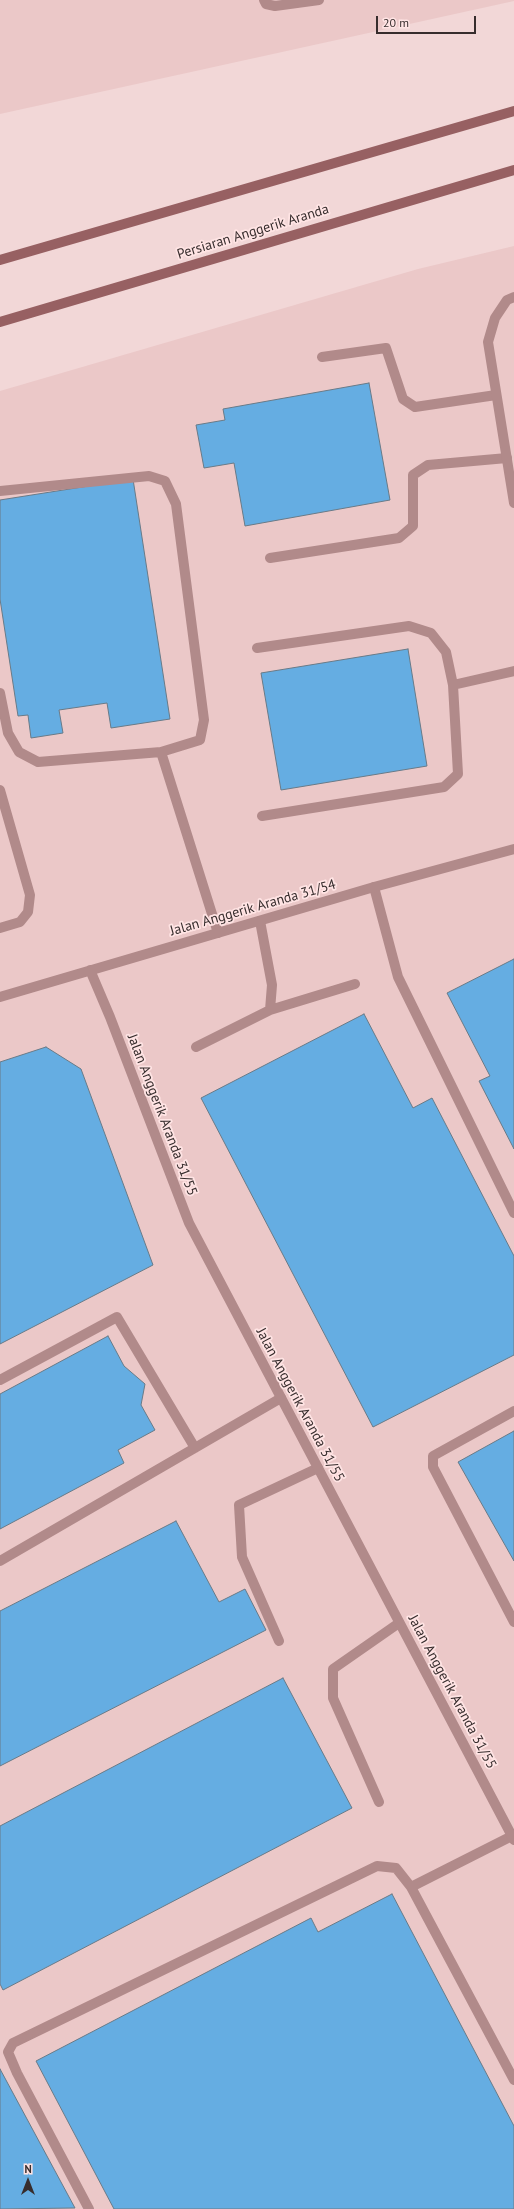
<!DOCTYPE html>
<style>
body{margin:0}
#map{position:relative;width:514px;height:2209px;overflow:hidden;background:#f2d7d7;font-family:"PT Sans",sans-serif}
canvas{display:block}
.north{position:absolute;left:8px;top:2161px;width:40px;height:40px;-webkit-text-stroke:3px #ffe4e4;paint-order:stroke;rotate:0deg;font-size:11px;font-weight:700;line-height:16px;text-align:center;color:#372d2d}
.north::after{content:'';display:block;margin:auto;width:14px;height:18px;background:#372d2d;clip-path:polygon(50% 0,100% 100%,50% 72%,0 100%)}
.scale{position:absolute;left:376px;top:16px;width:100px;height:18px;box-sizing:border-box;border:2px solid #372d2d;border-top:0;padding-left:5px;font-size:12px;line-height:14px;white-space:nowrap;color:#372d2d;-webkit-text-stroke:3px #ffe4e4;paint-order:stroke}
</style>
<div id="map">
<canvas width="514" height="2209"></canvas>
<div class="north">N</div>
<div class="scale">20 m</div>
</div>
<script>
const g = document.querySelector('canvas').getContext('2d');
g.lineJoin = 'round';
function fillPath(path, color) {
  g.fillStyle = color;
  g.fill(path, 'evenodd');
}
function poly(rows) {
  const path = new Path2D();
  for (const r of rows) {
    path.moveTo(r[0], r[1]);
    for (let i = 2; i < r.length; i += 2) path.lineTo(r[i], r[i + 1]);
  }
  return path;
}
function trace(path, color, width, dash) {
  g.strokeStyle = color;
  g.lineWidth = width;
  g.lineCap = dash ? 'butt' : 'round';
  g.setLineDash(dash || []);
  g.stroke(path);
}
function label(font, color, halo, rows, align = 'center') {
  g.font = font + ' "PT Sans",sans-serif';
  g.lineWidth = 3.5;
  g.setLineDash([]);
  g.textBaseline = 'middle';
  g.strokeStyle = halo;
  g.fillStyle = color;
  for (const [text, x, y, turn = 0] of rows) {
    g.save();
    g.translate(x, y);
    g.rotate((+turn || 0) * Math.PI / 180);
    g.textAlign = isNaN(turn) ? turn : align;
    if (halo) g.strokeText(text, 0, 0);
    g.fillText(text, 0, 0);
    g.restore();
  }
}
fillPath(poly([
 [0,0,514,0,514,1,0,114],
 [514,246,514,2209,0,2209,0,391,418,269]
]), '#ebc8c8');
const building = poly([
 [369,383,390,500,245,526,234,463,204,468,196,425,225,420,223,409,369,383],
 [133,479,170,719,111,728,107,703,59,710,63,733,31,738,28,715,18,716,0,599,0,500,133,479],
 [408,649,427,766,281,790,261,673,408,649],
 [514,959,514,1149,479,1081,490,1076,447,993,514,959],
 [364,1014,413,1108,432,1098,514,1256,514,1355,373,1427,201,1098,364,1014],
 [46,1047,81,1069,153,1265,0,1344,0,1062,46,1047],
 [108,1336,124,1366,145,1384,141,1405,155,1430,118,1450,124,1463,0,1529,0,1394,108,1336],
 [514,1431,514,1561,458,1462,514,1431],
 [176,1521,219,1602,245,1589,266,1630,0,1766,0,1611,176,1521],
 [283,1678,352,1808,3,1990,0,1984,0,1826,283,1678],
 [392,1894,514,2126,514,2209,114,2209,36,2061,311,1918,318,1932,392,1894],
 [0,2069,75,2208,0,2209,0,2069]
]);
fillPath(building, '#65ade2');
trace(building, '#697b88', 1);
trace(poly([
 [264,0,266,4,275,6,319,0],
 [322,357,386,348,403,399,415,407,496,395],
 [0,491,149,476,165,481,176,504,204,720,200,740,161,752,38,762,19,752,8,733,0,693],
 [270,558,399,538,413,526,413,475,428,465,507,458],
 [257,648,409,626,431,633,446,652,453,685],
 [161,752,218,933],
 [0,790,30,895,28,912,20,922,0,928],
 [262,816,444,787,458,774,453,685,514,671],
 [374,887,398,977,514,1213],
 [270,1010,355,984],
 [196,1047,270,1010,272,985,260,921],
 [0,1380,117,1317,195,1448],
 [514,1411,433,1456,433,1467,514,1622],
 [0,1561,281,1398],
 [279,1641,242,1557,239,1505,318,1468],
 [379,1802,333,1698,333,1669,399,1623],
 [512,1836,411,1887,514,2080],
 [89,2209,17,2073,8,2052,13,2043,377,1866,396,1868,411,1887]
]), '#b18a8a', 10);
trace(poly([
 [514,297,507,300,495,318,488,342,514,503],
 [90,970,110,1017,189,1223,514,1840],
 [0,997,374,887,514,849]
]), '#b18a8a', 10);
trace(poly([
 [0,260,514,111],
 [0,322,514,170]
]), '#976062', 10);
label('14px', '#372d2d', '#ffe4e4', [
 ["Persiaran Anggerik Aranda",253,232,-17],
 ["Jalan Anggerik Aranda 31/54",253,908,-16],
 ["Jalan Anggerik Aranda 31/55",162,1115,69],
 ["Jalan Anggerik Aranda 31/55",300,1405,62],
 ["Jalan Anggerik Aranda 31/55",452,1692,62]
]);
</script>
